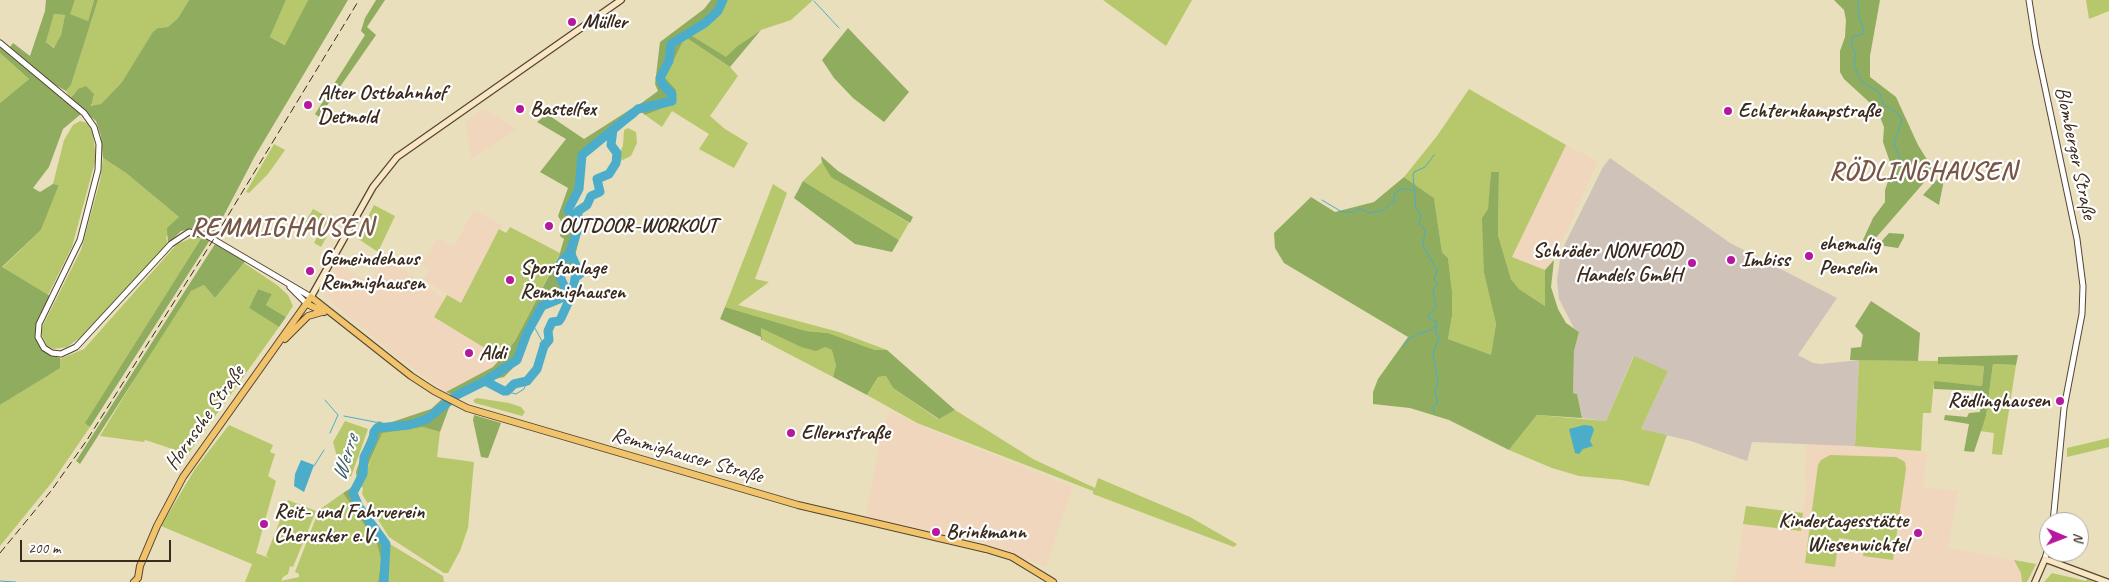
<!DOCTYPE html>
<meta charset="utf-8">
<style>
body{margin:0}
#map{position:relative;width:2109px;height:582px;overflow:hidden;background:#e9dfbc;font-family:Caveat,sans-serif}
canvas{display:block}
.north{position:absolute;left:2039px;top:512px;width:50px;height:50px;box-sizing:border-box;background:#fff;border:1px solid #b1aaa5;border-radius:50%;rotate:91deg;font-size:14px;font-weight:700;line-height:20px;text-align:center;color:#3b2a1e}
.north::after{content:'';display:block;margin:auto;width:18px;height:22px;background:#b5179e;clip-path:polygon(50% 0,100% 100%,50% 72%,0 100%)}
.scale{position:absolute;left:20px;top:540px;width:151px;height:22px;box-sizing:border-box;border:2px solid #3b2a1e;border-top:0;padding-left:6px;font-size:15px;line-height:18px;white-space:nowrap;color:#3b2a1e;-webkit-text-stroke:4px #fff;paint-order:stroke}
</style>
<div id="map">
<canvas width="2109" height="582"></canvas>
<div class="north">N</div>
<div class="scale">200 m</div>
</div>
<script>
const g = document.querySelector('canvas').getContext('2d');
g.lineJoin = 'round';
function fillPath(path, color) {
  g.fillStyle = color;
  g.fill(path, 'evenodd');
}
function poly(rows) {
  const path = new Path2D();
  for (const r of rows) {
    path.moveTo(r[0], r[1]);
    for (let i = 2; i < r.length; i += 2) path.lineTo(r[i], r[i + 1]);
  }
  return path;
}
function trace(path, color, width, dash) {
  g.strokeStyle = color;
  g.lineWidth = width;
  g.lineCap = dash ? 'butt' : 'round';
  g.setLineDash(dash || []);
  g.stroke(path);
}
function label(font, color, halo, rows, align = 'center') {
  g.font = font + ' Caveat,sans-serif';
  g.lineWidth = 4.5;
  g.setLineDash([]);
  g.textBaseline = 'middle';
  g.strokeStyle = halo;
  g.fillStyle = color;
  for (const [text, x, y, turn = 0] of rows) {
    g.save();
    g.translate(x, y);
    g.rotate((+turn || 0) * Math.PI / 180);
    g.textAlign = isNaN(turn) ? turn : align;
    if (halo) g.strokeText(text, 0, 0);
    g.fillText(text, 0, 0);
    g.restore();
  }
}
fillPath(poly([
 [484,109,517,129,471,159,466,121],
 [1566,145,1598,161,1554,260,1545,270,1512,257],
 [474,210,502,225,461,303,423,279,430,269,422,264,437,238,454,246],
 [387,258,445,299,434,317,501,358,493,367,446,392,397,357,324,296,337,265,371,283],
 [890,410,914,423,1073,487,1046,567,978,540,868,517,866,511,875,467,883,429],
 [1823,443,1927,452,1923,487,1958,491,1948,548,2037,564,2029,582,1731,582,1737,571,1746,506,1803,513,1807,484,1805,484,1806,445]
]), '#f0d6bc');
fillPath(poly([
 [1610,158,1730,243,1837,298,1798,355,1813,363,1821,364,1859,360,1855,446,1752,442,1747,461,1691,441,1641,429,1668,371,1633,357,1606,421,1582,418,1577,394,1573,393,1574,351,1579,332,1574,328,1559,299,1557,280,1561,252,1603,167]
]), '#cec2b9');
fillPath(poly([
 [75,0,94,0,88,21,69,14],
 [98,0,189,0,178,18,168,27,158,28,122,82,101,104,93,107,90,102,94,97,78,89,70,99,66,91,71,85],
 [286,0,308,0,286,45,270,37],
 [721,0,813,0,791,20,761,30,736,47,726,58,689,34,703,24],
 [1103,0,1192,0,1166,46],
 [2086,0,2109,0,2109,11,2089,19],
 [54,14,65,15,61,35,55,48,46,42],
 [685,37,730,67,738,76,710,116,725,129,748,143,734,168,699,149,709,134,672,111,662,127,645,115,674,104,664,78],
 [0,53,29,79,0,103],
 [1469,89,1566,145,1512,257,1545,270,1545,306,1519,289,1511,279,1498,235,1499,172,1491,172,1484,273,1496,324,1491,356,1448,339,1452,316,1452,291,1448,258,1442,252,1434,198,1404,177,1437,136],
 [80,121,88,123,93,134,96,158,72,247,48,295,2,268,41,230,59,185,53,184,64,140,73,125],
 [628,128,636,132,637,143,631,156,616,163,617,153,621,151,623,145,624,130],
 [274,144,285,150,268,174,249,193,246,192],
 [103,158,126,173,179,217,166,238,168,244,81,337,67,347,54,349,47,346,40,331,81,250,100,181],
 [822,162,832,177,909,223,899,240,803,181],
 [773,184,787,193,755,279,769,282,738,305,839,332,887,350,875,350,828,333,806,331,725,307],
 [374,205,395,216,378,252,357,238],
 [313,209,335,221,321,247,314,243,321,230,310,224,308,226,304,224],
 [510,227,560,253,515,341,501,358,434,317,447,295,461,303,499,229,506,233],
 [194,237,202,237,86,422,90,427,53,481,0,546,0,405,59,368,60,359,84,349,177,244],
 [244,263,277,285,288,295,293,306,286,317,266,305,272,294,258,289,249,308,279,327,188,454,145,440,144,442,100,436,169,322,191,291,204,285,215,298],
 [761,327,801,347,825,347,833,350,836,365,833,377,762,340],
 [1634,356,1668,371,1641,429,1667,435,1649,486,1622,480,1579,476,1552,468,1509,450,1537,415,1606,421],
 [1859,360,1938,361,1939,364,1984,366,1982,386,1934,382,1931,413,1923,413,1921,451,1855,446],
 [1993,364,2016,365,2002,455,1992,454,1994,433,1980,431,1986,416],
 [886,376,893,388,938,419,955,410,1033,459,1095,488,1098,478,1190,517,1237,544,1234,547,1093,494,1093,491,917,423,867,395,878,377],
 [477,398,509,403,521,407,525,412,522,416,475,403,473,400],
 [345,421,368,429,351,477,338,461,333,442],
 [229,425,273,445,270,452,275,454,268,476,276,481,256,553,272,559,266,556,288,500,316,511,293,567,290,566,288,574,283,577,281,581,299,577,299,574,295,572,319,510,343,493,377,544,381,560,378,582,245,582,252,564,161,526,195,469],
 [423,427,440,432,437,457,474,462,468,528,460,551,448,573,444,573,389,537,362,494,363,488,360,486,382,432],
 [2109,438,2109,447,2067,457,2067,448],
 [1830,455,1896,457,1905,462,1906,469,1893,560,1863,556,1865,542,1839,538,1835,567,1805,563,1818,465,1821,460],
 [1746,506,1803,513,1801,531,1743,524],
 [385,541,443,576,444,582,385,582,390,551],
 [2014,560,2036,564,2027,582,2022,582,2021,573],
 [2052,573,2086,581,2087,579,2094,582,2044,582]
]), '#b6c86b');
fillPath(poly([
 [46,0,75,0,70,14,88,21,94,0,98,0,71,85,66,91,52,83,10,47,13,43,30,56,45,11],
 [54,14,65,15,61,35,54,48,46,42],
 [189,0,286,0,270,37,285,45,308,0,348,0,255,156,213,236,206,232,206,228,201,227,181,231,168,244,167,228,179,217,126,173,103,158,101,136,96,121,70,99,78,89,86,86,94,94,91,106,101,104,122,82,153,32,158,28,168,27,178,18],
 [376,0,385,0,367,27,376,35,319,117,315,114,365,35,361,31,365,18],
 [711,0,721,0,704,23,689,34,726,57,736,47,761,30,730,67,685,37,665,78,676,90,674,104,645,115,636,107,658,91,655,84,660,42,704,9],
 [1834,0,1880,0,1870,56,1870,77,1896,97,1918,145,1934,171,1867,248,1862,242,1873,218,1885,202,1885,190,1891,173,1891,165,1883,142,1884,127,1880,117,1868,101,1844,79,1840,72,1840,51,1845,37,1846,20,1844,10],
 [848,28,909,92,884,122,853,98,834,78,822,60],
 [0,46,81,114,63,129,49,167,33,188,40,192,53,184,59,185,41,230,2,267,50,296,35,332,40,346,49,355,60,358,60,368,0,405,0,103,29,79,0,53],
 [631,109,637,116,586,154,580,169,577,192,569,211,583,225,576,252,575,266,564,264,560,270,570,290,564,301,543,309,512,369,504,377,495,379,484,377,455,396,446,392,493,367,501,358,515,341,559,256,564,239,560,236,562,223,558,216,568,188,540,172,566,139,537,122,547,114,584,139],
 [821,156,838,171,913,217,910,223,831,177,822,162],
 [1491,172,1499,172,1498,235,1511,279,1519,289,1545,306,1545,270,1554,260,1551,287,1558,309,1566,323,1579,332,1574,351,1573,393,1577,394,1582,418,1537,415,1509,450,1449,420,1410,408,1373,404,1373,392,1378,379,1408,337,1284,263,1275,248,1274,233,1311,197,1335,212,1374,202,1404,177,1434,198,1442,252,1448,258,1452,291,1452,316,1448,339,1491,355,1496,324,1484,273,1482,218,1488,209],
 [1940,176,1944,180,1939,205,1923,195],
 [803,181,899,240,892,252,855,244,794,198],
 [1889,233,1904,234,1904,237,1898,248,1878,245],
 [202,237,210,240,90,427,85,423],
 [215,244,245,261,244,263,215,298,204,285,191,291,80,464,76,461],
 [258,289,272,294,266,305,286,317,279,327,249,308],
 [1871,301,1920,333,1918,361,1850,360,1851,348,1861,347,1863,335,1855,326],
 [725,307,806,331,828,333,875,350,887,350,955,410,939,419,893,388,886,376,878,377,867,395,833,377,836,365,832,350,825,347,816,351,801,347,761,328,762,340,761,340,761,337,720,319],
 [2018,355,2016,365,1993,364,1986,416,1974,452,1964,451,1969,424,1944,420,1945,415,1967,417,1969,413,1980,412,1982,391,1934,389,1934,381,1982,386,1984,366,1938,364,1938,357],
 [442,399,450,405,440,432,423,427,382,433,355,495,390,551,385,582,378,582,381,560,377,544,343,493,351,488,357,480,356,472,365,445,372,428,379,421,386,424,431,409],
 [474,415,501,423,488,458,481,457,473,420]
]), '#90ac5f');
fillPath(poly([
 [1584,425,1592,426,1594,430,1590,441,1593,446,1583,449,1579,454,1575,453,1569,429],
 [301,460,314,465,304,492,294,486,295,474]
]), '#4badca');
trace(poly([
 [1858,0,1859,18,1864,29,1863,34,1852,37,1852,48,1856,52,1854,66,1862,82,1879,92,1884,105,1897,113,1902,120,1894,144,1901,161,1902,171,1900,179],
 [814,1,839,28],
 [1434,155,1425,167,1414,172,1413,175,1416,209,1421,214,1419,223,1425,230,1423,245,1437,271,1434,279,1438,283,1433,291,1436,308,1430,313,1428,318,1436,321,1436,334,1439,337,1433,354,1438,382,1435,392,1438,403,1433,406,1434,413],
 [1322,200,1342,212,1355,212,1359,208,1369,213,1384,210,1390,203,1394,203,1394,194,1399,190,1405,188,1413,191],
 [565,287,573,282],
 [532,323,542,341],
 [1403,347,1409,339,1418,334,1429,331,1437,325],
 [542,352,540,343,547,337],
 [504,391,516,394,524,389,527,381],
 [325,400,338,415,330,433],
 [344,416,375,422,380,428],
 [376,422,381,423,384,427],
 [314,466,324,450],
 [0,581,16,582]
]), '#4badca', 1);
trace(poly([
 [577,221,568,210,579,189,582,155,638,109,672,101,672,94,663,85,660,78,669,61,671,44,705,23,718,11,723,0],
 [485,381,517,360,527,333,542,306,564,297,566,290,558,272,560,264,570,252],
 [384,582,386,544,359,507,353,493,363,474,364,457,373,439,374,432,377,428,409,425,427,419,457,395,485,381,504,391,507,391,514,384,527,381,537,369,544,346,549,340,548,331,552,322,559,321,561,318,573,292,575,278,580,274,570,252,578,228,578,211,587,205,591,196,600,192,597,179,609,174,616,163,617,153,611,145,613,129]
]), '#4badca', 9);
const tertiary = poly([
 [2029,0,2036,45,2077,239,2083,286,2082,314,2064,408,2053,522],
 [0,43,84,113,94,127,99,144,98,170,80,240,39,324,38,337,44,348,52,353,61,354,76,347,171,244,189,232,206,235,311,297],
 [290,287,307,304],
 [2045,559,2049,543]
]);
const secondary = poly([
 [311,297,373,187,397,157,621,0],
 [2035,582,2045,559,2107,582]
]);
const primary = poly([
 [307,304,324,312],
 [285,339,308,316,322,312],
 [134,582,138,578,140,566,157,526,183,477,311,297,411,376,434,391,467,408,798,505,986,549,1012,557,1053,582]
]);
trace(tertiary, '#554536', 7);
trace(secondary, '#554536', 8);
trace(primary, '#554536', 8);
trace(tertiary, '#fff', 5);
trace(secondary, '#f9e7c3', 5.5);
trace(primary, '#f1c36a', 6);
trace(poly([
 [0,553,51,491,87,440,215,237,359,0]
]), '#3b2a1e', 1, [8, 4]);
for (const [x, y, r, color] of [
 [572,22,5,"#b5179e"],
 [308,105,5,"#b5179e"],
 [520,109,5,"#b5179e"],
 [1728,111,5,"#b5179e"],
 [549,226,5,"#b5179e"],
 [1809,256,5,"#b5179e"],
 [1731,260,5,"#b5179e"],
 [1692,263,5,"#b5179e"],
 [310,271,5,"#b5179e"],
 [510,280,5,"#b5179e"],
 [469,353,5,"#b5179e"],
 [2060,401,5,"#b5179e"],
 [791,433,5,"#b5179e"],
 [264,524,5,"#b5179e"],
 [936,532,5,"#b5179e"],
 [1918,533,5,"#b5179e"]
]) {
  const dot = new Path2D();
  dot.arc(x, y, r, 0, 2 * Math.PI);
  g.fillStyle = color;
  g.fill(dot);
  trace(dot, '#fff', 2);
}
label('bold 21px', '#3b2a1e', '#fff', [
 ["Müller",582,22],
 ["Alter Ostbahnhof",318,93],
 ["Detmold",318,117],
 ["Bastelfex",530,109],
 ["Echternkampstraße",1738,111],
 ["OUTDOOR-WORKOUT",559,226],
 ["ehemalig",1819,244],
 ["Penselin",1819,268],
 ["Schröder NONFOOD",1682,251,"right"],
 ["Handels GmbH",1682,275,"right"],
 ["Gemeindehaus",320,259],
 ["Remmighausen",320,283],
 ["Imbiss",1741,260],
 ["Sportanlage",520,268],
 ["Remmighausen",520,292],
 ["Aldi",479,353],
 ["Rödlinghausen",2050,401,"right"],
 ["Ellernstraße",801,433],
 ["Reit- und Fahrverein",274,512],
 ["Cherusker e.V.",274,536],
 ["Kindertagesstätte",1908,521,"right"],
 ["Wiesenwichtel",1908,545,"right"],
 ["Brinkmann",946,532]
], 'left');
label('21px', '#3b2a1e', '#fff', [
 ["Blomberger Straße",2075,153,78],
 ["Hornsche Straße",205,418,-55],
 ["Remmighauser Straße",687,456,16]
]);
label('italic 22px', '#415e63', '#fff', [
 ["Werre",346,458,-73]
]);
g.letterSpacing = '1px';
label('bold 26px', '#785747', '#fff', [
 ["RÖDLINGHAUSEN",1923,172],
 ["REMMIGHAUSEN",282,228]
]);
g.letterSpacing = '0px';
</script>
